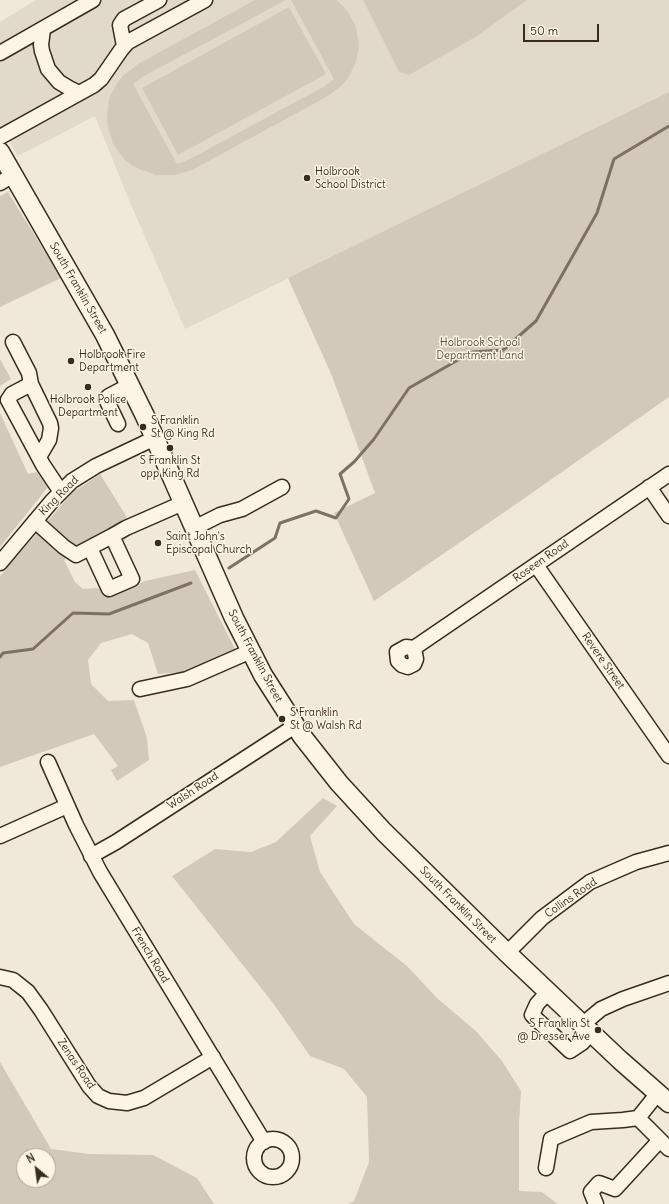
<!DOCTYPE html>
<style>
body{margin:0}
#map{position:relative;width:669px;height:1204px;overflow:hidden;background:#f0e9d9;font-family:Delius,sans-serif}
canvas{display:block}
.north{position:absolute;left:16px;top:1148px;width:40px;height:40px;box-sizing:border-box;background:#fcf5e5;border:1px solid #afa495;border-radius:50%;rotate:331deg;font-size:11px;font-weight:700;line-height:16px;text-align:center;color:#3b2a1e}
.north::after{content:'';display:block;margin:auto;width:14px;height:18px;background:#3b2a1e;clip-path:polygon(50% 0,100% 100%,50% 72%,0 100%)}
.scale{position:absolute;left:523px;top:24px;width:76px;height:18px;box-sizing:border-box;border:2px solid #3b2a1e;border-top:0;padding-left:5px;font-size:12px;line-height:14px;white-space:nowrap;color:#3b2a1e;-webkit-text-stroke:3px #fcf5e5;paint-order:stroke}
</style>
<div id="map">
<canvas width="669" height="1204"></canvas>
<div class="north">N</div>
<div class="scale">50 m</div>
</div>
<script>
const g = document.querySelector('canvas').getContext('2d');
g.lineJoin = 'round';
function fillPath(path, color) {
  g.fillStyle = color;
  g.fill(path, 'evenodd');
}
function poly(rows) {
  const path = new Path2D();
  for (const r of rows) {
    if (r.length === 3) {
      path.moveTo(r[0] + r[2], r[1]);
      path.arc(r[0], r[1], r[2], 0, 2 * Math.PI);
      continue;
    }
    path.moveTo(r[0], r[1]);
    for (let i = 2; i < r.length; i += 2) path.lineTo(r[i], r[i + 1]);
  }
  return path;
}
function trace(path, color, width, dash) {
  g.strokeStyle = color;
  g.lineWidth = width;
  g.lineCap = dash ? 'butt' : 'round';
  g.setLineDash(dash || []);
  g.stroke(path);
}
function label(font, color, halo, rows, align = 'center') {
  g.font = font + ' Delius,sans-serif';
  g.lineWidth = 3;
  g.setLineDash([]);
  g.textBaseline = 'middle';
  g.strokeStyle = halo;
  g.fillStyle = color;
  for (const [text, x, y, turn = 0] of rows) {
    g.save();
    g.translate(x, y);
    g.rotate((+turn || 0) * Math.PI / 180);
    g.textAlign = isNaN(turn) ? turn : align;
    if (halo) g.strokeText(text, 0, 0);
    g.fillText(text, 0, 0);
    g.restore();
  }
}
fillPath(poly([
 [36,0,669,0,669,92,185,329,129,200,95,116,18,156,0,126,0,22]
]), '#e1d9c9');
fillPath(poly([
 [255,0,286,0,144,76,133,84,177,164,190,159,325,86,334,79,291,0,337,0,349,13,356,27,359,45,356,62,348,78,342,85,328,96,192,170,175,175,156,175,139,169,131,165,124,159,113,144,108,127,107,117,109,99,117,83,123,76,138,64],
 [363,0,527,0,477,36,409,75,399,72],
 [289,7,326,74,178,155,142,88],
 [669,92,669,397,509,509,374,601,334,513,375,493,332,376,288,278],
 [8,192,61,278,0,307,0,196],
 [0,359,11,379,0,386],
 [0,413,28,474,37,472,48,487,0,547],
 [100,474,128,519,81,544,64,560,75,582,83,589,96,588,115,593,145,581,195,570,235,649,184,672,158,674,148,643,132,634,101,643,88,660,91,684,108,701,134,700,147,738,149,760,117,781,111,770,118,766,94,734,0,767,0,576,73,492],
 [323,798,337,806,310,836,320,872,354,924,407,966,437,998,476,1031,502,1061,521,1091,519,1124,519,1191,542,1192,558,1204,348,1204,354,1201,369,1162,367,1097,344,1069,310,1056,273,1003,172,876,215,849,251,852,276,842],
 [0,1062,51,1149,90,1154,153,1155,197,1178,214,1204,0,1204],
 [24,1156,48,1156,48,1180,24,1180]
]), '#d2c9ba');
trace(poly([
 [229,568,275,538,280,523,316,511,336,518,349,499,340,474,354,462,374,439,409,388,472,352,503,350,536,321,597,213,614,159,669,126],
 [0,657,3,653,33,649,73,613,109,614,191,583]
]), '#7e7163', 3);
const minor = poly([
 [43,29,41,45,42,51,48,69,59,82,69,88,79,93],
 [124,46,120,25,124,19,159,0],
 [0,53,93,0],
 [0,137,94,85,101,79,121,50,128,42,205,0],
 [0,183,13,175],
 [13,342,29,373,31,384,50,423,51,428,49,440,39,457],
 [31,384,12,394,8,400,43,465,61,492],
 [118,424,106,399,109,396,130,385],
 [649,487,669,516],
 [35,521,64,547,76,555,112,536,126,528,183,503],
 [194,528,220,515,242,509,282,487],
 [90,548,109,589,132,579,112,536],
 [0,563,52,501,72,481,96,466,155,438],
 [536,565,669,756],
 [414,648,416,659,414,664,408,667,402,665,398,661,397,652,406,647,414,648,669,474],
 [140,689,187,679,251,651],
 [48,762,76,825,100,872,264,1142],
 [0,836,67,806],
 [91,856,116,842,295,726],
 [507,953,542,918,590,882,636,862,669,853],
 [0,977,13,980,28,992,41,1010,89,1086,98,1096,109,1101,127,1103,144,1098,213,1057],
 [548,992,537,1004,532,1015,570,1051,582,1043,591,1033],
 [582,1025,601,1009,623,999,669,983],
 [638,1118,669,1149],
 [273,1158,19],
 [546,1168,551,1139,591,1122,623,1120,638,1118,658,1093],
 [596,1204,591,1192,599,1183,615,1189,660,1140]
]);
const major = poly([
 [0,152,105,335,145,416,234,618,263,675,302,736,339,783,384,832,507,953,620,1060,669,1103]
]);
trace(minor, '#3b2a1e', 17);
trace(major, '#3b2a1e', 21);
trace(minor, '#fcf5e5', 14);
trace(major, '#fcf5e5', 18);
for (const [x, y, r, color] of [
 [307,178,4,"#3b2a1e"],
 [71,361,4,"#3b2a1e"],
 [88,387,4,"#3b2a1e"],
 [143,427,4,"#3b2a1e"],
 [170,448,4,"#3b2a1e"],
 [158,543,4,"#3b2a1e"],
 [282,719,4,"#3b2a1e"],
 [598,1030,4,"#3b2a1e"]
]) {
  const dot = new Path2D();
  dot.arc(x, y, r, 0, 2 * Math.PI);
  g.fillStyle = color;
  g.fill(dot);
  trace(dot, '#fcf5e5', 1.5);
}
label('11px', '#3b2a1e', '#fcf5e5', [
 ["Holbrook",315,172],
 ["School District",315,185],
 ["Holbrook Fire",79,355],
 ["Department",79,368],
 ["Holbrook Police",88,400,"center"],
 ["Department",88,413,"center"],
 ["S Franklin",151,421],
 ["St @ King Rd",151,434],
 ["S Franklin St",170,461,"center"],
 ["opp King Rd",170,474,"center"],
 ["Saint John's",166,537],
 ["Episcopal Church",166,550],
 ["S Franklin",290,713],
 ["St @ Walsh Rd",290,726],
 ["S Franklin St",590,1024,"right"],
 ["@ Dresser Ave",590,1037,"right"]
], 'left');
label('11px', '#3b2a1e', '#fcf5e5', [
 ["South Franklin Street",78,288,60],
 ["King Road",59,496,-45],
 ["Roseen Road",541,561,-35],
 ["South Franklin Street",255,656,62],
 ["Revere Street",603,661,55],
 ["Walsh Road",193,791,-33],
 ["Collins Road",571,898,-35],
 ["South Franklin Street",458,905,45],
 ["French Road",150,955,59],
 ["Zenas Road",76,1064,56]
]);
label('11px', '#615245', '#fcf5e5', [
 ["Holbrook School",480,343],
 ["Department Land",480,356]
]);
</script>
